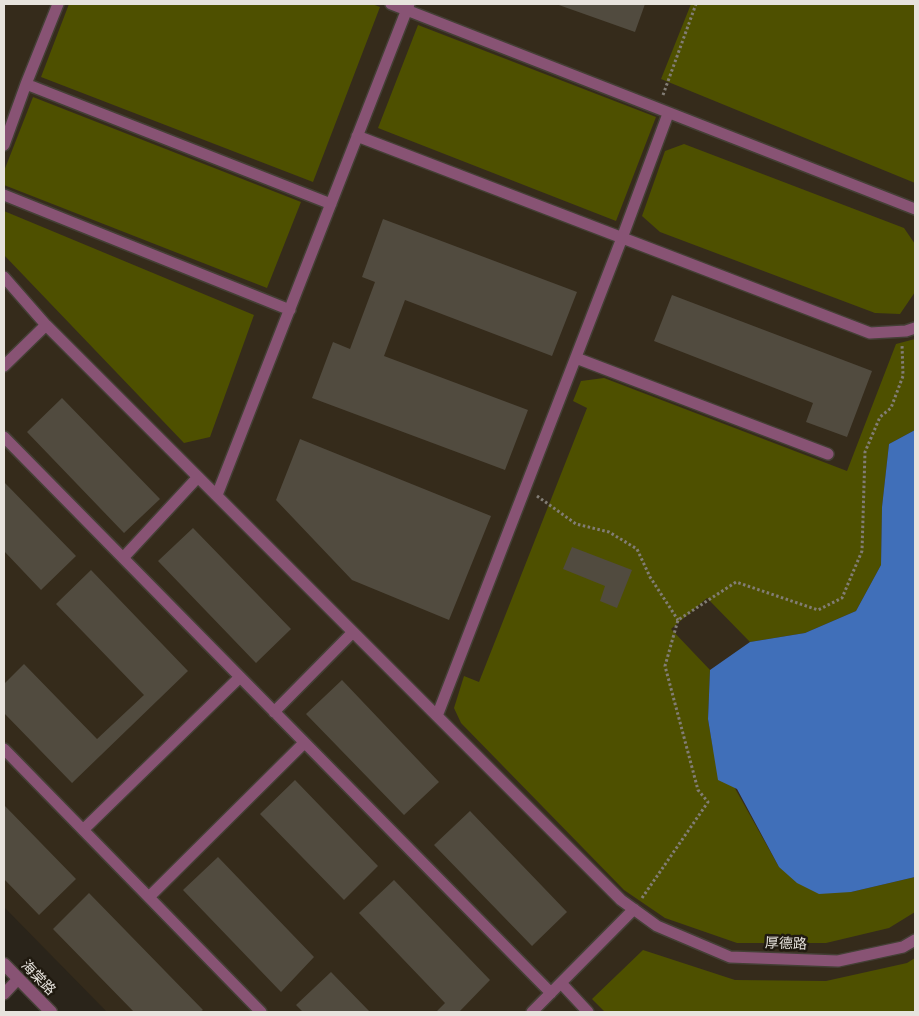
<!DOCTYPE html>
<meta charset="utf-8">
<style>
body{margin:0}
#map{position:relative;width:919px;height:1016px;overflow:hidden;background:#2a241a;font-family:"PT Sans Narrow",sans-serif}
canvas{display:block}
.frame{position:absolute;inset:0;border:5px solid #e7e3dd;pointer-events:none}
</style>
<div id="map">
<canvas width="919" height="1016"></canvas>
<div class="frame"></div>
</div>
<script>
const g = document.querySelector('canvas').getContext('2d');
g.lineJoin = 'round';
function fillPath(path, color) {
  g.fillStyle = color;
  g.fill(path, 'evenodd');
}
function poly(rows) {
  const path = new Path2D();
  for (const r of rows) {
    path.moveTo(r[0], r[1]);
    for (let i = 2; i < r.length; i += 2) path.lineTo(r[i], r[i + 1]);
  }
  return path;
}
function trace(path, color, width, dash) {
  g.strokeStyle = color;
  g.lineWidth = width;
  g.lineCap = dash ? 'butt' : 'round';
  g.setLineDash(dash || []);
  g.stroke(path);
}
function label(font, color, halo, rows, align = 'center') {
  g.font = font + ' "PT Sans Narrow","Noto Sans SC",sans-serif';
  g.lineWidth = 5;
  g.setLineDash([]);
  g.textBaseline = 'middle';
  g.strokeStyle = halo;
  g.fillStyle = color;
  for (const [text, x, y, turn = 0] of rows) {
    g.save();
    g.translate(x, y);
    g.rotate((+turn || 0) * Math.PI / 180);
    g.textAlign = isNaN(turn) ? turn : align;
    if (halo) g.strokeText(text, 0, 0);
    g.fillText(text, 0, 0);
    g.restore();
  }
}
fillPath(poly([
 [4,4,915,4,915,1012,107,1012,4,907]
]), '#352b1b');
fillPath(poly([
 [69,4,372,4,380,7,313,182,41,77],
 [691,4,915,4,915,183,661,79],
 [418,25,656,117,616,221,378,128],
 [33,97,301,202,267,288,4,185,4,171],
 [684,144,904,228,915,244,915,292,900,314,875,313,660,232,642,216,665,151],
 [4,211,254,315,210,437,184,443,4,255],
 [915,339,915,430,889,444,882,507,881,565,856,611,805,633,750,642,707,598,671,629,710,670,708,719,713,749,779,867,851,892,915,877,915,912,889,928,826,943,737,943,665,918,624,890,461,723,454,708,464,676,479,682,587,408,573,401,581,381,604,378,847,471,896,344],
 [643,950,735,980,826,981,907,963,915,958,915,1012,605,1012,592,999]
]), '#4e5000');
fillPath(poly([
 [915,430,915,877,851,892,819,894,797,883,779,867,737,789,718,780,708,719,710,670,750,642,805,633,856,611,881,565,882,507,889,444]
]), '#406fb9');
fillPath(poly([
 [556,4,645,4,635,32],
 [383,219,577,292,552,356,405,300,384,356,528,410,505,470,312,398,333,342,350,349,375,282,362,277],
 [672,295,872,371,847,437,806,422,813,403,654,341],
 [62,398,160,499,124,533,27,432],
 [300,439,491,516,449,620,352,580,276,500],
 [4,482,76,556,41,590,4,551],
 [193,528,291,629,256,663,158,561],
 [572,547,632,570,617,608,600,601,605,586,563,569],
 [91,570,188,671,72,783,4,713,4,684,24,664,97,739,144,695,56,604],
 [342,680,439,782,404,815,306,714],
 [295,780,378,866,344,900,260,814],
 [4,805,76,879,39,915,4,879],
 [470,811,567,912,532,946,434,845],
 [218,857,314,957,281,992,183,890],
 [394,880,490,980,459,1012,436,1012,445,1003,359,913],
 [89,893,203,1010,200,1012,134,1012,53,929],
 [331,972,370,1012,303,1012,296,1005]
]), '#514b3f');
const service = poly([
 [58,4,26,84,331,204],
 [391,4,915,209],
 [357,136,870,333,906,331,915,328],
 [4,145,26,84],
 [4,195,290,310],
 [4,277,46,325,621,900,657,926,730,957,838,961,903,947,915,940],
 [576,358,828,454],
 [4,366,46,325],
 [4,437,551,993],
 [217,495,409,4],
 [123,558,198,477],
 [274,712,353,632],
 [437,716,622,238,668,114],
 [4,749,261,1012],
 [83,830,240,677],
 [149,897,304,743],
 [561,983,588,1012],
 [4,994,18,979],
 [532,1012,634,909]
]);
const tertiary = poly([
 [4,964,51,1012]
]);
trace(service, '#443f35', 14);
trace(tertiary, '#443f35', 15);
trace(poly([
 [663,95,696,4],
 [537,496,576,524,609,532,637,549,650,577,678,620],
 [642,898,708,802,698,790,665,666,678,620,736,582,818,610,842,598,862,551,865,452,880,417,891,408,903,376,902,344]
]), '#827d75', 3, [2.5, 2.5]);
trace(service, '#885374', 11);
trace(tertiary, '#885374', 12);
label('14px', '#e7e3dd', '#201a10', [
 ["厚德路",786,944,2],
 ["海棠路",38,978,46]
]);
</script>
